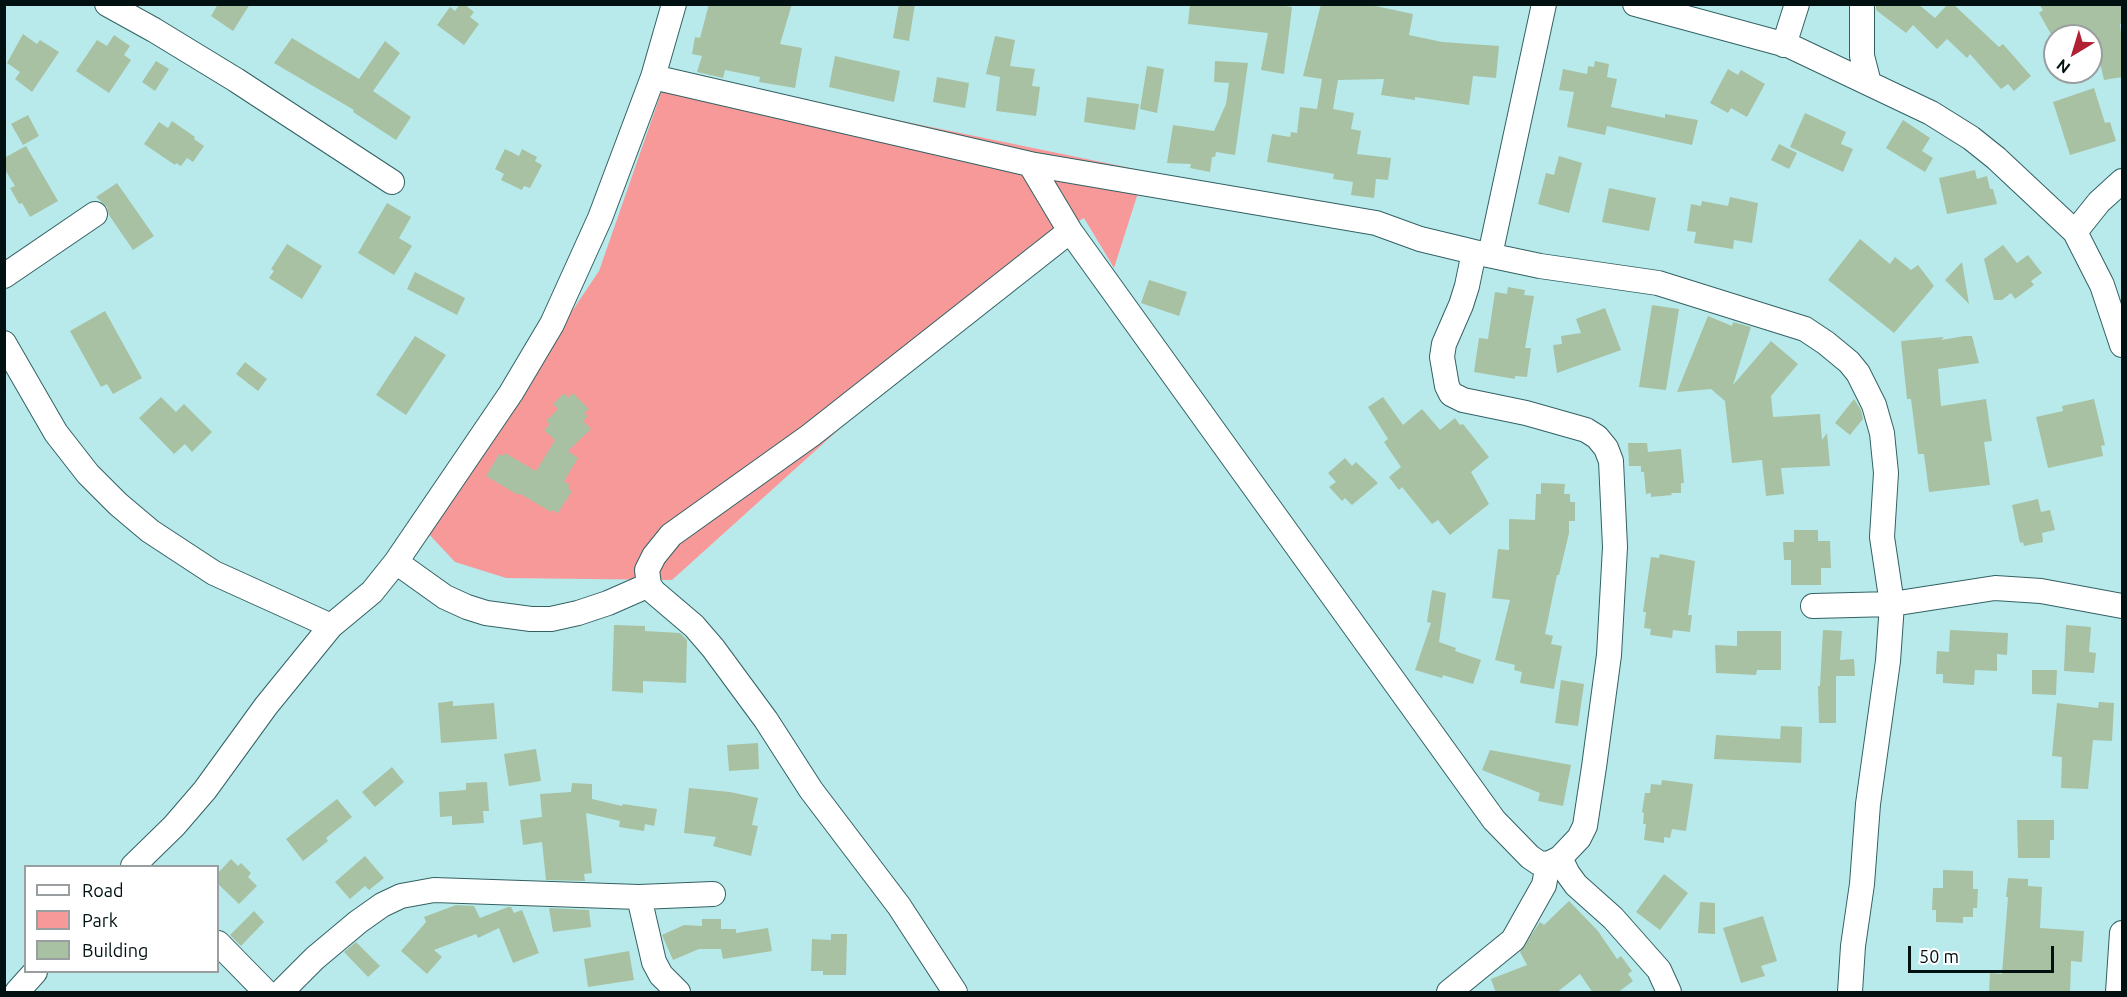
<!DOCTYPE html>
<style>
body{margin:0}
#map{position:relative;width:2127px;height:997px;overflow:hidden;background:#b8eaec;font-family:Ubuntu,sans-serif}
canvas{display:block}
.frame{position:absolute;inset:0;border:6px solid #011011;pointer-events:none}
.legend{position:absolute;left:24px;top:865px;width:195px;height:108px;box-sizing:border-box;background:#fff;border:2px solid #999fa0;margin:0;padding:8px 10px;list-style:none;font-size:18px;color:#011011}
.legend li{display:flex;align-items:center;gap:12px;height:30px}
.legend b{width:30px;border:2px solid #999fa0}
.north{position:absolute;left:2043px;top:24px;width:60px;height:60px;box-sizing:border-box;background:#fff;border:2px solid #999fa0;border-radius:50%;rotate:218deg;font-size:16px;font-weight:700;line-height:24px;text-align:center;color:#011011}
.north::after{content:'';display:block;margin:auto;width:21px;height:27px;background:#b22034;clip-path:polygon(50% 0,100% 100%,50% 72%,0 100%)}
.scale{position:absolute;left:1908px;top:946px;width:146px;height:27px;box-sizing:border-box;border:3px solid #011011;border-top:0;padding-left:8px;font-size:18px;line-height:21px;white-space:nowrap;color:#011011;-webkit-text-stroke:4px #fff;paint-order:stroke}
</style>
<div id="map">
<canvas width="2127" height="997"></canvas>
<div class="frame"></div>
<ul class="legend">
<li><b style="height:8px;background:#fff"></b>Road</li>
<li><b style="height:16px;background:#f79999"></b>Park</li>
<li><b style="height:16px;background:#a8c1a2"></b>Building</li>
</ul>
<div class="north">N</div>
<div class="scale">50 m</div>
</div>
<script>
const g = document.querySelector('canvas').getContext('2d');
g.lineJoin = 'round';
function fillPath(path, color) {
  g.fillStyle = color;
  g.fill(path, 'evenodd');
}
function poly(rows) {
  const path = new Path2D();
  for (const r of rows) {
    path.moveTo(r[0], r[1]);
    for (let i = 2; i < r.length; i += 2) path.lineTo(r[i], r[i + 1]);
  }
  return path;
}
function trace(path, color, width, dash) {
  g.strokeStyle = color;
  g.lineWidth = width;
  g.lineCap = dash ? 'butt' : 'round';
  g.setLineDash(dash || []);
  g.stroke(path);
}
fillPath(poly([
 [668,73,1145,171,1114,268,1084,218,1069,227,907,368,672,580,506,578,455,562,425,530,599,271]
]), '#f79999');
fillPath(poly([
 [218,4,250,4,233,31,211,16],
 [460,4,464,4,474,12,470,17,479,24,464,45,437,25,450,7,455,11],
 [709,4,792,4,780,44,802,48,795,88,759,82,760,77,725,70,723,78,697,72,702,56,692,54,695,37,700,38],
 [899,4,915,4,909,41,893,38],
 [1190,4,1272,4,1292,7,1284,74,1261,70,1268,33,1188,24],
 [1321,4,1366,4,1413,14,1409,35,1442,42,1499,46,1496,78,1473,76,1469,105,1415,97,1415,100,1381,95,1384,79,1338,80,1333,109,1354,113,1351,129,1361,131,1357,154,1391,158,1388,180,1376,179,1374,198,1351,195,1353,182,1333,179,1334,174,1267,162,1272,134,1290,137,1291,132,1297,133,1300,107,1317,109,1322,79,1303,76],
 [1876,4,1918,4,1935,18,1948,4,1953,4,1999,47,2003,44,2031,76,2014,91,2008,84,2001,89,1970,54,1967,58,1947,39,1937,49,1913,25,1906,33,1876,10],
 [2039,4,2122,4,2122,23,2120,24,2122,42,2122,77,2104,80,2094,36,2052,36,2039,13,2043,10],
 [23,34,37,44,40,40,59,52,32,92,15,79,20,72,7,63],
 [114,35,130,46,124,55,131,60,109,93,76,71,97,40,107,46],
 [995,36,1015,40,1010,66,1035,69,1032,86,1040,87,1036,116,996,111,1000,77,986,74],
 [292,38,359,79,385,41,400,53,373,91,411,117,396,140,353,112,354,110,274,63],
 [835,56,900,71,894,102,829,87],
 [156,61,169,69,155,91,142,82],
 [1215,61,1248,63,1235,155,1216,152,1215,157,1212,157,1210,172,1190,168,1191,164,1167,163,1173,125,1214,131,1226,104,1229,83,1214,82],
 [1595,61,1609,64,1607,77,1617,79,1611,107,1665,118,1665,114,1698,120,1692,145,1607,126,1605,135,1567,127,1574,92,1559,90,1563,69,1587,74,1588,66,1594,67],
 [1147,66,1164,69,1157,113,1140,109],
 [1728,69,1738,75,1741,70,1765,84,1747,117,1731,108,1728,113,1710,103],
 [937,77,969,83,965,108,933,102],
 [2094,88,2105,123,2110,122,2116,141,2070,155,2053,102],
 [1087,97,1139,104,1135,130,1084,122],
 [1805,113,1846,132,1841,144,1853,149,1843,172,1790,147],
 [28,115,39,136,23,145,11,124],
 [1903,120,1930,138,1922,151,1933,158,1925,172,1886,148],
 [172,121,195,137,194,139,204,146,193,162,187,158,181,166,176,163,175,165,144,144,159,122,168,128],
 [1779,144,1797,153,1789,169,1771,160],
 [26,146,58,201,30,217,22,203,19,204,10,188,15,186,4,168,4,158],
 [505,149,519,156,522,149,537,157,535,161,542,165,530,188,524,186,522,190,501,180,504,174,495,169],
 [1559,156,1582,163,1569,213,1538,204,1546,173,1554,175],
 [1975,170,1977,179,1987,176,1990,189,1993,189,1997,204,1947,214,1939,178],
 [117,183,154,236,133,250,109,215,107,207,96,197],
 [1609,188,1656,198,1649,231,1602,222],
 [1730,197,1758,203,1752,243,1734,240,1733,249,1694,243,1696,232,1687,231,1691,204,1701,206,1702,201,1728,206],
 [387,203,411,217,399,238,412,246,394,275,358,253],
 [1860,239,1890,264,1895,257,1911,270,1918,265,1934,286,1894,333,1828,280],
 [287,244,322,266,302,299,269,278,274,271,271,269],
 [2003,245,2017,263,2028,255,2042,273,2031,281,2034,285,2015,299,2011,293,2002,300,1994,300,1984,259],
 [1962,262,1969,304,1945,280],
 [415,272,465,298,457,315,407,289],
 [1149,280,1187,292,1179,316,1141,303],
 [1508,287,1525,290,1524,295,1534,296,1525,348,1531,348,1527,377,1515,376,1515,379,1474,372,1479,338,1488,339,1495,292,1507,294],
 [1652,305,1679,309,1666,390,1639,387],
 [1605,308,1621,350,1557,373,1553,345,1562,344,1561,336,1581,333,1576,319],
 [105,311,142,378,113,394,107,384,101,387,70,331],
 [1708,316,1732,326,1733,322,1751,327,1733,385,1771,341,1798,364,1771,396,1773,417,1820,414,1822,440,1827,433,1830,466,1781,468,1784,494,1766,496,1762,460,1732,463,1725,401,1711,389,1677,392],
 [415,336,446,355,406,415,376,395],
 [1965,336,1972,336,1979,363,1938,369,1941,406,1986,399,1992,441,1984,442,1990,485,1929,492,1924,454,1918,454,1911,399,1907,399,1901,341,1944,337,1941,340],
 [245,362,267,379,258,391,236,374],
 [564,393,568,398,573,393,589,409,584,413,588,416,583,421,591,429,568,451,578,458,564,481,570,485,568,488,572,491,558,513,552,510,551,512,519,493,518,495,486,476,499,454,503,456,505,453,536,471,555,440,544,430,550,424,546,421,558,409,553,404],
 [161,397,176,412,184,404,212,432,192,452,185,444,174,454,139,418],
 [1383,397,1403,425,1422,409,1440,430,1455,418,1460,425,1463,424,1489,457,1471,472,1489,504,1450,535,1438,520,1432,524,1402,487,1399,490,1389,477,1401,467,1384,442,1388,439,1368,407],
 [1854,399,1861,410,1863,419,1850,435,1835,423],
 [2094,399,2105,445,2101,446,2103,456,2048,468,2036,417,2063,411,2062,406],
 [1628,443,1647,443,1648,452,1681,449,1684,483,1681,483,1681,493,1671,493,1672,495,1651,497,1651,493,1646,494,1644,472,1641,472,1641,466,1629,466],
 [1345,458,1352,466,1356,462,1378,483,1352,505,1345,498,1342,501,1329,487,1336,482,1328,473],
 [1541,483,1565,484,1564,494,1570,494,1570,502,1575,502,1575,521,1569,521,1569,533,1559,575,1557,575,1545,634,1553,636,1551,644,1562,646,1554,689,1520,683,1522,672,1514,670,1515,665,1495,660,1510,600,1492,598,1498,549,1509,550,1509,519,1535,520,1536,494,1541,494],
 [2038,499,2041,512,2050,510,2055,530,2042,533,2043,542,2024,546,2023,542,2020,543,2012,505],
 [1794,530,1818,530,1818,541,1830,541,1831,568,1821,568,1821,585,1791,585,1791,560,1784,560,1783,542,1794,542],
 [1660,554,1695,561,1688,615,1692,615,1690,632,1673,630,1672,638,1650,635,1651,629,1644,628,1646,612,1643,612,1651,557,1659,558],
 [1432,590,1446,593,1439,642,1456,648,1455,651,1481,660,1473,684,1443,675,1442,678,1415,670,1431,623,1427,622],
 [614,625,645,626,645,631,680,633,687,640,686,683,643,681,643,693,612,691],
 [2066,625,2091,627,2089,652,2096,653,2094,673,2064,671],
 [1823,630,1842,631,1840,660,1854,659,1855,676,1836,676,1836,723,1819,723,1818,686,1820,686],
 [1950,630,2008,633,2007,655,1997,654,1997,671,1975,670,1974,685,1943,683,1943,674,1936,674,1937,651,1949,652],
 [1737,631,1781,631,1781,670,1757,670,1756,675,1716,673,1715,645,1737,646],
 [2032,670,2057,670,2056,695,2032,694],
 [1561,680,1584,684,1578,726,1555,723],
 [453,701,453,706,494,703,497,739,441,743,438,703],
 [2099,702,2114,703,2112,741,2093,740,2088,789,2061,788,2062,757,2052,756,2057,703,2098,708],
 [1781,726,1802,727,1801,763,1714,759,1716,735,1780,739],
 [758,743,759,769,729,771,727,745],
 [536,749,541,781,509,786,504,754],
 [1490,750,1571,765,1563,806,1538,801,1540,793,1482,770],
 [392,767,404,782,375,807,362,792],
 [1662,780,1693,784,1686,831,1672,829,1670,838,1664,837,1664,843,1644,840,1646,824,1643,824,1644,813,1642,812,1645,793,1650,793,1651,784,1661,785],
 [487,782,489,811,483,811,484,823,452,825,452,816,440,817,439,792,466,790,466,783],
 [572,783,592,784,592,799,622,806,623,804,657,809,654,826,645,824,644,831,619,827,620,821,586,813,592,873,584,874,585,881,546,880,542,842,523,845,520,820,542,817,540,794,571,792],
 [689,788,730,792,758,798,752,825,758,826,751,856,713,846,716,837,684,833],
 [337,799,352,817,326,838,328,841,303,861,286,839],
 [2017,820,2054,820,2054,840,2050,840,2050,858,2018,858],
 [365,856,384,878,369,890,365,886,350,899,335,882],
 [231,859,238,866,241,863,251,873,248,877,257,886,239,904,218,884,218,873],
 [1943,870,1973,871,1973,889,1978,889,1977,908,1973,908,1973,917,1963,917,1963,923,1936,922,1936,910,1932,910,1933,888,1943,888],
 [1664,874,1688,893,1660,930,1636,912],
 [2008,878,2028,879,2028,886,2042,887,2040,928,2084,931,2082,962,2071,961,2070,993,1989,993,1990,973,2002,974,2008,897,2006,897],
 [1569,901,1598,931,1617,959,1621,956,1632,971,1628,974,1633,981,1617,993,1593,993,1580,974,1556,993,1496,993,1491,979,1527,965,1520,952,1540,922,1544,925],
 [1700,902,1715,903,1715,934,1698,933],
 [456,905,474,906,480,918,508,907,511,907,514,913,522,910,539,953,513,963,499,928,478,938,476,934,434,950,442,957,427,974,401,951,426,922,424,917],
 [549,908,589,910,591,927,553,932],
 [254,911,264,922,241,946,230,935],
 [1763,916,1777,961,1761,966,1765,976,1741,983,1723,928],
 [702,919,721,919,721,929,736,929,736,933,768,928,772,951,723,959,721,949,699,949,673,960,662,935,684,925,702,926],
 [831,934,847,934,846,975,823,975,823,971,811,971,812,939,831,940],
 [356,942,380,966,368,977,344,952],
 [629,951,634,980,588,987,584,959]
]), '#a8c1a2');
const minor = poly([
 [107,4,154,30,236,80,392,182],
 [1635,4,1790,46,1931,113,1971,138,1996,158,2075,232,2102,285,2122,345],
 [1862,4,1862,56,1869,83],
 [1784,45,1797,4],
 [653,77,1030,164,1376,223,1420,239,1474,252,1540,266,1658,283,1805,329,1826,343,1849,362,1858,373,1874,405,1882,433,1886,473,1882,537,1892,604,1888,661,1868,804,1862,884,1853,946,1850,992],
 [1030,164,1070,231,1494,820,1530,857,1539,863,1548,864,1560,858,1579,838,1585,826,1594,767,1609,655,1615,547,1611,461,1606,448,1597,437,1586,430,1526,413,1463,400,1451,394,1447,386,1442,357,1444,344,1461,305,1467,286,1474,252],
 [2075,232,2099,202,2122,181],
 [1490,255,1544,4],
 [4,276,95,214],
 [4,343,56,433,88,474,118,504,150,531,214,573,331,626],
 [396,562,445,597,467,607,486,613,531,619,551,619,578,613,608,603,649,585],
 [1813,606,1892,604,1995,588,2041,591,2122,606],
 [1560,858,1568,874,1576,885,1613,918,1659,970,1669,992],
 [133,866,174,826,205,790,266,706,331,626,372,592,396,562,511,393,552,324,600,218,653,77,674,4],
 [639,897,654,962,661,975,678,992],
 [218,943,266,992],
 [17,992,35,972],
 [281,992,315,958,358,922,382,905,401,896,434,890,639,897,713,894],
 [955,992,899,906,811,790,766,720,713,648,694,626,654,592,649,585,647,570,654,556,671,535,811,435,1070,231],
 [1449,992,1513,940,1544,885,1548,864],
 [2118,992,2122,933]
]);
trace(minor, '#336163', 26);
trace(minor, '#fff', 24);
</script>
